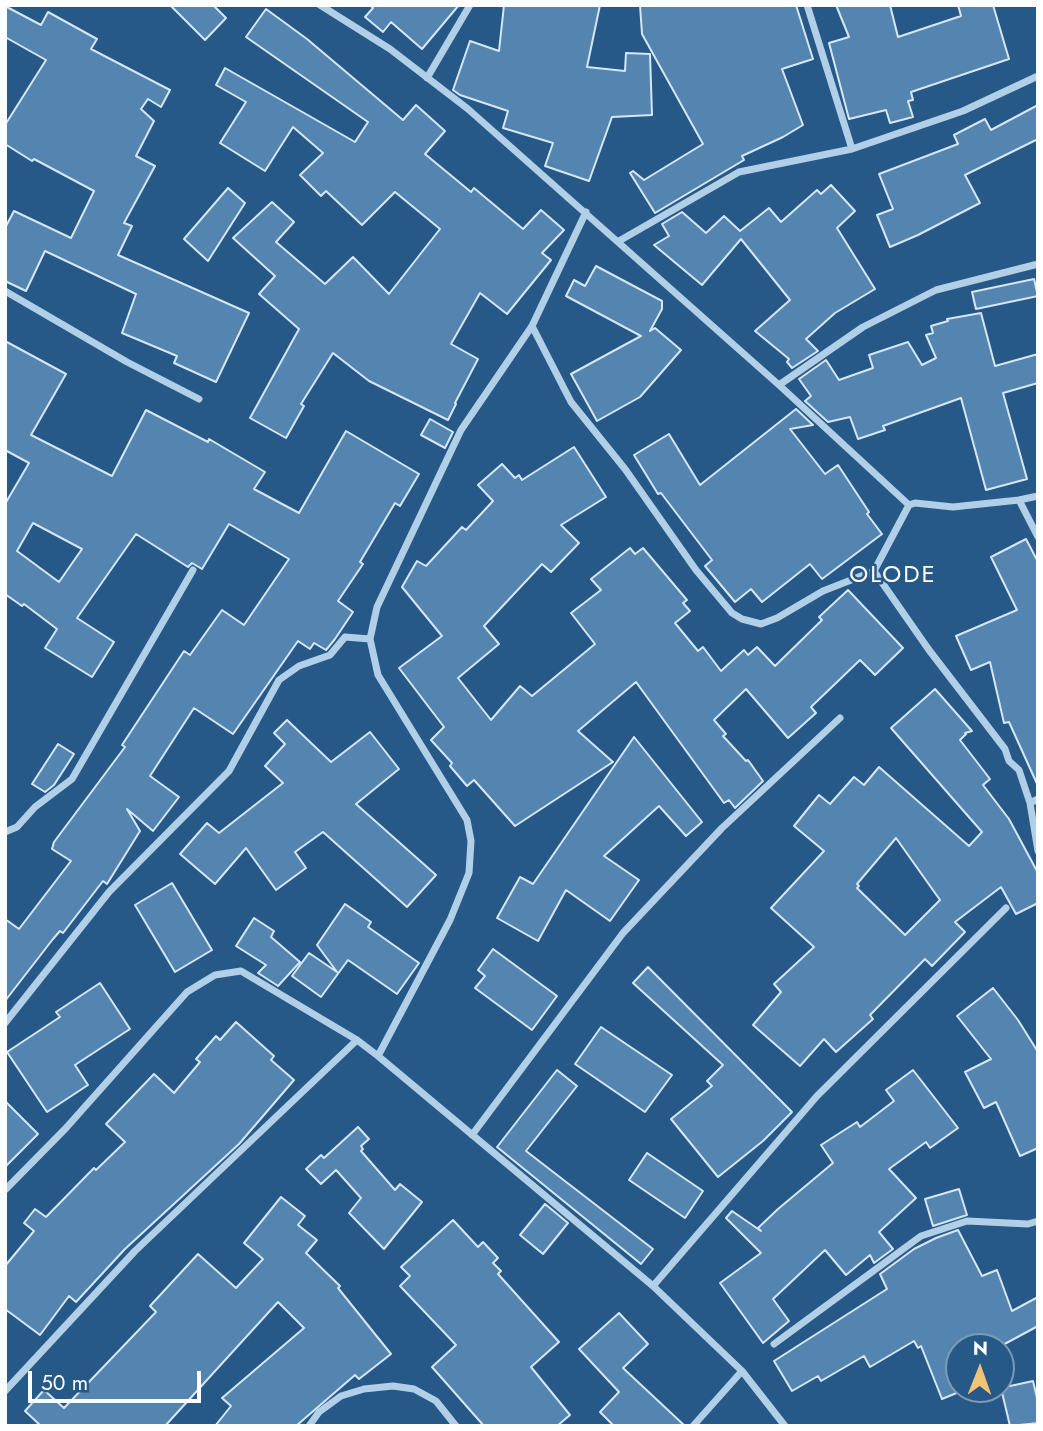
<!DOCTYPE html>
<style>
body{margin:0}
#map{position:relative;width:1043px;height:1431px;overflow:hidden;background:#265987;font-family:Jost,sans-serif}
canvas{display:block}
.frame{position:absolute;inset:0;border:7px solid #fff;pointer-events:none}
.north{position:absolute;left:945px;top:1333px;width:70px;height:70px;box-sizing:border-box;background:#265987;border:2px solid #7d9bb7;border-radius:50%;rotate:1deg;font-size:19px;font-weight:700;line-height:28px;text-align:center;color:#fff}
.north::after{content:'';display:block;margin:auto;width:24px;height:32px;background:#f1c377;clip-path:polygon(50% 0,100% 100%,50% 72%,0 100%)}
.scale{position:absolute;left:28px;top:1371px;width:173px;height:32px;box-sizing:border-box;border:4px solid #fff;border-top:0;padding-left:9px;font-size:21px;line-height:24px;white-space:nowrap;color:#fff;-webkit-text-stroke:5px #265987;paint-order:stroke}
</style>
<div id="map">
<canvas width="1043" height="1431"></canvas>
<div class="frame"></div>
<div class="north">N</div>
<div class="scale">50 m</div>
</div>
<script>
const g = document.querySelector('canvas').getContext('2d');
g.lineJoin = 'round';
function fillPath(path, color) {
  g.fillStyle = color;
  g.fill(path, 'evenodd');
}
function poly(rows) {
  const path = new Path2D();
  for (const r of rows) {
    path.moveTo(r[0], r[1]);
    for (let i = 2; i < r.length; i += 2) path.lineTo(r[i], r[i + 1]);
  }
  return path;
}
function trace(path, color, width, dash) {
  g.strokeStyle = color;
  g.lineWidth = width;
  g.lineCap = dash ? 'butt' : 'round';
  g.setLineDash(dash || []);
  g.stroke(path);
}
function label(font, color, halo, rows, align = 'center') {
  g.font = font + ' Jost,sans-serif';
  g.lineWidth = 5;
  g.setLineDash([]);
  g.textBaseline = 'middle';
  g.strokeStyle = halo;
  g.fillStyle = color;
  for (const [text, x, y, turn = 0] of rows) {
    g.save();
    g.translate(x, y);
    g.rotate((+turn || 0) * Math.PI / 180);
    g.textAlign = isNaN(turn) ? turn : align;
    if (halo) g.strokeText(text, 0, 0);
    g.fillText(text, 0, 0);
    g.restore();
  }
}
const building = poly([
 [170,5,213,5,226,18,205,40,170,5],
 [370,5,459,5,422,49,391,22,383,32,365,17,373,8,370,5],
 [504,5,600,5,587,67,625,71,626,53,650,54,652,115,612,117,589,181,545,166,553,143,503,128,508,111,460,95,453,90,470,41,499,51,504,5],
 [640,5,796,5,813,59,782,69,803,125,783,137,742,156,744,160,655,213,630,173,633,171,644,180,703,144,642,34,640,5],
 [836,5,890,5,898,37,961,16,958,5,993,5,1009,59,911,92,913,100,908,101,913,117,890,123,886,110,849,119,829,43,849,37,836,5],
 [5,6,41,25,48,12,97,39,91,49,170,90,161,107,148,99,141,109,154,121,136,156,155,166,124,223,132,226,118,255,249,313,216,382,174,363,177,356,122,333,136,294,45,251,26,291,5,281,5,228,14,211,71,238,94,191,34,159,32,161,5,144,5,125,46,60,5,37,5,6],
 [266,9,307,39,403,120,416,105,445,131,425,154,471,192,474,188,523,229,541,210,564,230,542,253,551,260,507,314,480,293,451,344,478,359,455,403,456,404,448,420,369,381,333,353,301,404,304,406,286,438,250,418,299,329,259,294,275,276,233,238,272,202,294,222,276,242,325,284,353,257,389,294,440,229,395,192,362,225,326,191,321,196,300,175,323,153,293,127,265,171,220,143,246,102,216,85,225,68,355,142,368,122,246,37,266,9],
 [1038,105,1038,139,965,175,980,203,918,235,890,247,877,215,893,209,879,174,958,144,954,135,985,119,991,130,1038,105],
 [831,185,855,211,837,228,875,289,835,313,806,339,818,351,792,368,787,362,789,359,755,331,790,300,741,239,702,285,654,245,669,236,662,224,682,212,706,233,724,216,740,231,769,208,781,222,817,190,821,194,831,185],
 [228,188,245,203,208,261,184,239,228,188],
 [596,266,662,301,662,309,650,331,655,328,681,350,640,397,597,421,571,374,641,336,566,296,574,280,585,286,596,266],
 [1034,279,1038,296,976,309,972,292,1034,279],
 [981,313,995,366,1038,354,1038,383,1003,393,1027,479,986,490,961,398,883,426,885,430,858,439,850,417,828,422,805,401,811,396,799,379,826,360,839,380,873,368,869,355,908,342,922,365,936,358,926,335,933,333,931,326,948,321,947,319,981,313],
 [5,341,66,374,31,435,112,476,146,410,208,442,209,439,265,472,254,489,299,513,346,431,419,474,400,506,395,503,360,562,363,564,338,601,353,612,335,639,326,650,314,643,310,649,298,641,233,734,194,708,150,776,179,797,153,831,127,809,140,831,107,884,103,881,63,933,60,931,53,939,5,1001,5,919,19,929,71,861,52,849,54,842,125,747,122,745,184,651,190,655,222,610,244,625,289,559,229,524,202,569,192,563,188,567,136,534,77,618,114,642,92,677,45,648,57,629,24,604,22,606,5,594,5,504,29,463,5,450,5,341],
 [33,523,82,549,59,582,17,551,33,523],
 [796,409,813,425,790,429,825,474,838,465,869,512,867,514,882,534,822,579,810,564,762,602,751,589,735,602,705,566,712,560,661,493,658,494,634,455,669,434,700,485,796,409],
 [430,419,453,432,445,448,421,435,430,419],
 [574,447,606,497,561,525,579,543,551,572,542,564,484,626,499,644,458,678,491,720,520,686,532,696,595,644,571,613,601,590,591,579,630,548,635,554,643,548,687,600,683,603,690,611,675,623,698,651,703,647,721,671,744,650,748,655,757,647,775,666,822,620,819,617,848,590,903,648,875,675,860,660,811,707,816,713,788,738,746,689,714,720,726,734,723,736,746,761,748,760,763,781,735,808,729,800,724,803,636,682,578,731,613,762,515,826,474,780,467,786,450,766,452,763,431,740,444,727,399,668,442,636,402,587,417,561,426,566,462,527,466,530,493,501,478,485,502,464,515,478,519,475,522,480,574,447],
 [1026,539,1038,562,1038,786,1009,722,1004,723,990,662,971,670,956,636,1017,610,991,557,1026,539],
 [935,689,972,731,965,733,966,734,960,740,990,779,983,785,1009,819,1038,873,1038,903,1016,914,1001,887,955,922,965,932,932,966,925,959,870,1015,873,1019,836,1052,824,1039,800,1066,753,1025,781,992,774,984,814,947,771,908,824,851,794,826,819,795,830,804,854,777,864,785,879,767,969,846,982,832,891,728,935,689],
 [896,838,940,900,905,935,857,888,859,886,857,884,896,838],
 [287,720,331,762,370,732,399,769,356,804,436,875,407,907,323,832,295,852,306,868,276,890,246,848,215,884,180,854,207,823,219,833,283,783,265,766,285,744,274,733,287,720],
 [634,737,702,822,686,836,659,806,604,856,639,880,610,921,566,890,538,941,497,918,520,877,533,884,634,737],
 [58,744,74,754,54,785,45,792,32,784,58,744],
 [172,883,212,950,175,972,135,905,172,883],
 [345,904,371,922,368,927,419,963,397,994,348,960,321,997,292,976,309,953,337,972,317,945,345,904],
 [254,918,274,931,271,937,300,962,278,986,258,973,266,965,236,946,254,918],
 [493,949,557,996,532,1030,475,988,485,976,478,970,493,949],
 [648,967,792,1112,763,1141,718,1177,671,1119,712,1086,707,1081,723,1065,633,983,648,967],
 [100,983,130,1029,75,1065,88,1085,47,1112,7,1052,60,1017,56,1012,100,983],
 [993,988,1018,1020,1038,1052,1038,1148,1020,1156,996,1102,984,1108,965,1072,991,1059,957,1016,993,988],
 [236,1022,274,1056,271,1060,294,1080,239,1144,125,1249,76,1302,69,1296,40,1335,5,1309,5,1266,34,1231,24,1223,35,1209,46,1217,94,1168,96,1170,125,1142,106,1124,154,1074,174,1093,200,1062,196,1059,216,1036,220,1040,236,1022],
 [601,1027,672,1075,645,1112,575,1064,601,1027],
 [557,1070,577,1086,526,1151,653,1249,641,1264,497,1147,557,1070],
 [913,1070,958,1128,930,1148,926,1142,889,1169,916,1198,879,1232,893,1249,874,1263,870,1255,846,1275,825,1250,773,1299,789,1321,763,1343,720,1283,761,1253,726,1218,732,1211,761,1231,758,1228,778,1209,833,1163,821,1145,857,1122,860,1127,894,1101,886,1090,913,1070],
 [5,1101,38,1134,5,1167,5,1101],
 [358,1127,369,1139,361,1146,363,1149,361,1151,395,1190,400,1184,422,1202,384,1249,349,1213,361,1198,336,1170,321,1184,306,1169,321,1155,324,1158,358,1127],
 [647,1153,703,1191,685,1218,629,1180,647,1153],
 [959,1189,967,1215,933,1226,925,1199,959,1189],
 [281,1197,305,1216,298,1225,317,1240,306,1253,340,1286,338,1288,391,1354,359,1379,355,1375,296,1426,215,1426,231,1406,222,1398,304,1328,278,1302,165,1426,41,1426,25,1411,44,1390,64,1408,156,1312,150,1306,198,1254,236,1288,263,1259,244,1243,281,1197],
 [545,1204,568,1223,543,1254,520,1235,545,1204],
 [453,1220,478,1247,483,1242,498,1258,493,1263,501,1271,498,1274,559,1342,531,1367,570,1415,557,1426,484,1426,432,1367,456,1345,400,1286,410,1276,401,1267,453,1220],
 [958,1230,982,1276,997,1270,1012,1311,1038,1297,1038,1326,999,1347,959,1347,959,1392,942,1399,921,1346,918,1348,914,1341,870,1367,864,1356,821,1381,818,1376,792,1391,774,1361,887,1289,880,1274,914,1249,936,1238,958,1230],
 [619,1313,648,1344,623,1368,685,1426,614,1426,600,1412,619,1392,579,1349,619,1313],
 [1033,1381,1038,1402,1038,1423,1010,1426,1001,1388,1033,1381]
]);
fillPath(building, '#5385b0');
trace(building, '#d5e7f7', 2);
trace(poly([
 [320,5,390,49,468,109,779,385,909,505,915,503,953,507,1019,500,1038,496],
 [807,5,852,149],
 [427,78,470,5],
 [619,241,739,172,852,149,963,111,1038,76],
 [5,291,127,362,199,399],
 [532,326,571,402,625,469,696,570,732,613,742,619,761,624,777,618,823,591,874,571,909,505],
 [779,385,863,327,936,290,1038,264],
 [1019,500,1038,537],
 [874,571,929,650,1005,749,1009,761,1019,770,1030,803,1038,799],
 [1030,803,1038,851],
 [5,832,17,827,35,807,72,779,193,570],
 [5,1023,109,892,229,771,279,680,299,666,330,655,345,637,370,639],
 [378,1056,450,920,469,873,471,841,467,820,378,675,370,639,377,607,461,430,532,326,586,212],
 [472,1135,623,933,722,828,840,718],
 [5,1190,66,1128,187,992,215,975,241,971,357,1040,378,1056,653,1286,742,1371,785,1426],
 [653,1286,817,1096,1006,908],
 [774,1344,921,1236,967,1221,1028,1224,1038,1221],
 [5,1391,135,1251,357,1040],
 [309,1426,319,1412,341,1396,364,1389,393,1386,414,1389,436,1401,456,1426],
 [693,1426,742,1371]
]), '#b2cfe8', 7);
g.letterSpacing = '2px';
label('24px', '#fff', '#265987', [
 ["OLODE",893,576]
]);
g.letterSpacing = '0px';
</script>
